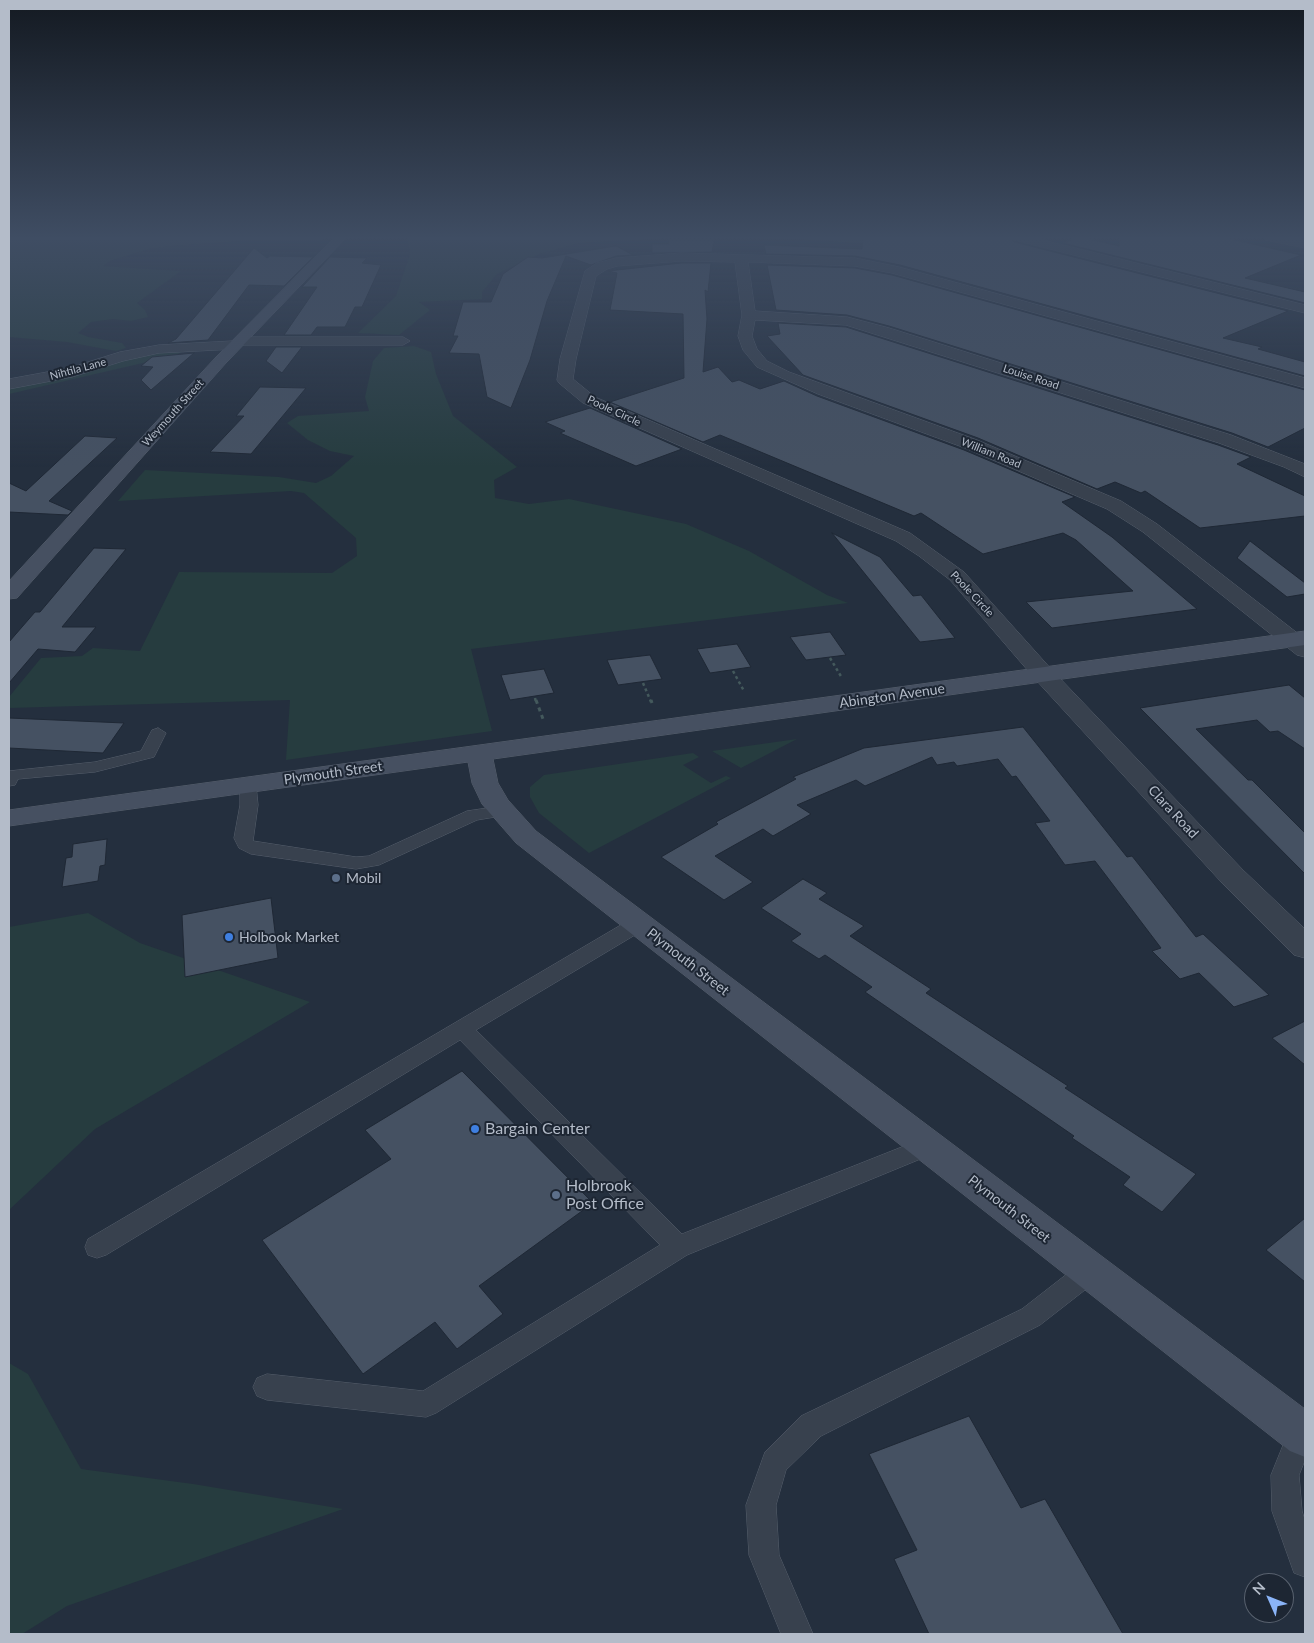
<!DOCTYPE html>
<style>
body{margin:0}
#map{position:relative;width:1314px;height:1643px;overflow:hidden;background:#242f3e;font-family:Lato,sans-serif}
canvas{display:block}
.frame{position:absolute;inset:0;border:10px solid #b4bcc9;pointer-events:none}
.north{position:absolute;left:1244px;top:1573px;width:50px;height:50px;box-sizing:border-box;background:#1d2633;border:1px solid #59626f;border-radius:50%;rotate:314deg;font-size:14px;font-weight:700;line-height:20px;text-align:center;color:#b4bcc9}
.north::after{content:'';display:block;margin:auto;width:18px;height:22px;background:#8ab4f8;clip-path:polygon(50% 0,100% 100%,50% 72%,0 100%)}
</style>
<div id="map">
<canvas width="1314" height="1643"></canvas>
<div class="frame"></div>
<div class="north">N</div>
</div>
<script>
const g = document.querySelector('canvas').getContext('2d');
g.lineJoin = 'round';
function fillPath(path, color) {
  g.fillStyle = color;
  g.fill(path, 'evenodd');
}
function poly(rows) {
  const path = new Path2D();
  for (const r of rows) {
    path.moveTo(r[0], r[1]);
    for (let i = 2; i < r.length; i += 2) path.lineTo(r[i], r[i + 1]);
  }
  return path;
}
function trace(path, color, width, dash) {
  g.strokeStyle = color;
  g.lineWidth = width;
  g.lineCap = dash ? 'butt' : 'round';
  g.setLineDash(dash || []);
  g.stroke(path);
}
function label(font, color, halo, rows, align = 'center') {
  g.font = font + ' Lato,sans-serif';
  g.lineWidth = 4;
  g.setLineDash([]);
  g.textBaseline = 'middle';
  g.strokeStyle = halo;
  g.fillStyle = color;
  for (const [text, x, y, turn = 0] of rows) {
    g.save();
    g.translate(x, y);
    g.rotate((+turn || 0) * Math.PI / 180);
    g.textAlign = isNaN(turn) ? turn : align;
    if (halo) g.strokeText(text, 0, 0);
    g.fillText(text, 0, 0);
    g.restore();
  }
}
fillPath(poly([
 [9,237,326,237,320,241,254,240,172,246,149,249,110,261,103,266,181,271,137,303,145,310,148,317,131,321,113,319,91,322,78,333,88,337,122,343,126,348,116,351,67,342,9,337],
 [407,237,679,237,580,243,539,254,497,274,482,292,482,299,419,302,430,310,399,335,358,333,396,296,410,254],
 [697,237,939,237,964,243,867,244,802,239],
 [414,346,431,352,436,374,453,416,517,467,494,480,495,498,529,504,569,499,686,524,749,551,827,595,848,603,471,649,492,731,286,760,290,700,9,708,9,697,41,658,82,656,93,648,140,651,179,572,332,573,357,556,356,538,304,493,291,491,118,501,145,470,279,477,316,483,331,476,354,456,330,451,308,440,287,423,298,416,369,411,365,397,373,361,384,348],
 [184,351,173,356,9,394,9,386,41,381,155,352],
 [797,739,741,768,712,751],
 [693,753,699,757,683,765,711,783,726,776,731,778,589,853,539,813,530,797,530,787,544,775],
 [88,913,140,943,310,1002,95,1129,9,1210,9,927],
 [9,1363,28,1374,81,1469,193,1484,343,1509,67,1606,22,1634,9,1634]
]), '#263c3f');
const building = poly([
 [863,237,1010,237,1014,242,1288,311,1223,338,1262,347,1258,349,1305,362,1305,376,900,265,855,256,766,254,764,245,862,249,863,237],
 [1079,237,1119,246,1120,237,1221,237,1301,255,1245,278,1305,292,1305,303,1063,243,1079,237],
 [669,240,714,240,712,252,652,253,652,244,669,244,669,240],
 [616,246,633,255,616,256,591,265,566,256,547,301,530,360,511,408,487,397,479,354,449,353,458,336,453,336,463,302,491,302,503,274,528,257,542,258,616,246],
 [254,248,267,258,270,256,313,257,284,286,249,285,208,340,168,343,176,339,254,248],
 [330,257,367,258,362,263,381,265,362,307,355,307,345,327,317,327,311,335,284,335,317,287,302,287,330,257],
 [681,263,711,263,708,292,705,290,707,319,703,372,718,367,732,382,739,380,760,389,784,381,817,396,964,450,1075,497,1062,502,1112,537,1197,609,1052,628,1026,602,1133,591,1076,540,1063,533,983,554,921,513,914,516,720,435,703,442,610,402,684,378,683,314,610,310,617,273,608,271,681,263],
 [767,265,855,268,892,275,1305,390,1305,428,1268,447,1232,433,889,326,847,315,776,310,767,265],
 [778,323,846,327,1218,445,1251,457,1237,464,1305,496,1305,516,1200,528,1145,491,1141,493,1115,482,1097,489,978,438,803,375,767,336,780,334,778,323],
 [276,347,302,347,282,373,266,361,276,347],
 [194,353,151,390,141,380,153,367,141,366,152,357,194,353],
 [260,387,306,388,251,454,210,452,244,416,236,416,260,387],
 [590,408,682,449,636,466,560,433,565,431,545,422,590,408],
 [85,436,117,438,49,501,72,511,68,515,9,512,9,483,26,491,85,436],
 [832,533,880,557,913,596,921,595,955,638,920,642,832,533],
 [1250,541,1305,583,1305,594,1287,597,1237,558,1250,541],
 [94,548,126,549,62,627,96,627,75,652,38,649,9,683,9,642,35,612,40,612,94,548],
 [830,632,846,655,806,660,790,637,830,632],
 [737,644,751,667,710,673,697,649,737,644],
 [650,655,662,679,618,685,607,660,650,655],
 [544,669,554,693,510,700,501,675,544,669],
 [1289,685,1305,698,1305,749,1278,731,1270,732,1257,720,1196,729,1248,780,1252,780,1305,833,1305,874,1140,708,1289,685],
 [9,718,124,723,103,753,9,748,9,718],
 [1023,727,1127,857,1132,856,1196,937,1203,934,1269,995,1234,1007,1199,973,1180,979,1152,951,1161,948,1095,861,1065,865,1035,823,1050,821,1016,776,1012,777,998,759,957,766,954,762,937,765,932,757,865,786,856,780,797,805,811,814,773,836,763,829,715,856,753,882,724,900,661,857,718,824,716,822,796,779,793,777,864,748,1023,727],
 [107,839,105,865,100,866,98,881,62,887,66,858,72,857,73,844,107,839],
 [803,879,827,893,819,899,864,926,850,936,931,989,926,993,1068,1086,1065,1088,1196,1174,1162,1212,1123,1185,1130,1177,1072,1138,1074,1136,865,992,872,987,825,955,819,959,791,941,801,934,761,908,803,879],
 [271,898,278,958,185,977,182,915,271,898],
 [1305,1021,1305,1065,1272,1038,1305,1021],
 [462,1071,593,1203,479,1286,503,1314,457,1349,435,1322,363,1374,262,1240,391,1159,365,1130,462,1071],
 [1305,1218,1305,1282,1266,1250,1305,1218],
 [969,1416,1021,1508,1045,1499,1123,1634,929,1634,894,1559,917,1550,869,1454,969,1416]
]);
fillPath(building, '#455162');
trace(building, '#1f2835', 1);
const lane = poly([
 [158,728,166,733,154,757,95,772,18,779,15,785,9,786,9,771,95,762,141,751,152,730,158,728],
 [248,780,254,781,256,785,258,805,253,841,356,857,369,856,467,811,501,806,507,807,510,811,507,815,477,820,379,865,356,869,251,854,239,848,234,838,240,805,240,785,242,781,248,780],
 [638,917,645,919,648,924,645,929,476,1030,682,1234,927,1137,935,1139,938,1146,935,1153,687,1255,436,1413,426,1417,267,1400,257,1396,253,1387,257,1378,267,1374,423,1391,660,1245,460,1040,106,1255,97,1258,88,1255,85,1247,88,1239,631,919,638,917],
 [1090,1260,1099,1263,1103,1271,1099,1279,1040,1325,821,1436,786,1470,776,1505,779,1555,813,1634,781,1634,749,1555,746,1505,765,1452,801,1416,1022,1309,1081,1263,1090,1260],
 [1302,1419,1305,1421,1305,1460,1299,1475,1302,1511,1305,1521,1305,1577,1294,1573,1272,1511,1271,1475,1292,1423,1302,1419]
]);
const street = poly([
 [1012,237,1031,237,1305,305,1305,313,1014,240,1012,237],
 [1263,237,1286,237,1305,240,1305,248,1265,240,1263,237],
 [681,253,855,258,899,267,1305,378,1305,388,892,273,855,266,748,262,755,311,847,317,889,328,1231,435,1305,464,1305,477,1284,467,1219,443,846,325,755,320,752,336,757,349,767,361,789,372,977,440,1121,501,1157,524,1305,639,1305,657,1297,655,1143,532,1107,509,965,448,818,394,757,367,743,350,738,336,742,315,735,262,681,261,617,266,607,269,596,276,576,359,573,379,595,397,910,533,964,572,1052,670,1243,870,1305,929,1305,958,1294,955,1223,884,1036,680,950,580,919,556,896,541,583,403,559,383,557,380,560,359,585,271,597,263,616,258,681,253],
 [239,337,403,337,410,341,403,345,243,345,236,349,159,353,123,361,72,377,9,389,9,379,69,368,120,352,159,345,232,341,239,337]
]);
const secondary = poly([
 [335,237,347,237,226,363,17,598,9,599,9,581,216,357,335,237],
 [1305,631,1305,645,493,759,498,783,508,800,536,831,1305,1409,1305,1457,1290,1451,516,843,482,804,472,783,468,762,9,826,9,810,1305,631]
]);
trace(lane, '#565f6c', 1);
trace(street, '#565f6c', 1);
trace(secondary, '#565f6c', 1);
trace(poly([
 [830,658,842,678],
 [733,671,744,691],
 [643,683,651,702],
 [535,698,536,702]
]), '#44595c', 2.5, [3, 3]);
trace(poly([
 [536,700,543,719],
 [651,700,652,703]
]), '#44595c', 3, [4, 4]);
fillPath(lane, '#38414e');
fillPath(street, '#38414e');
fillPath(secondary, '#465061');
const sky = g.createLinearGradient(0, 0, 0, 467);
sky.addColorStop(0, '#141a22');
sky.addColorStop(0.51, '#3f4d63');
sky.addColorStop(1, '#3f4d6300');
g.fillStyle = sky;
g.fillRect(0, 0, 1314, 467);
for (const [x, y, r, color] of [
 [336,878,5,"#5c6f8a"],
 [229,937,5,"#3f7fe0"],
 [475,1129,5,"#3f7fe0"],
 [556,1195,5,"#5c6f8a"]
]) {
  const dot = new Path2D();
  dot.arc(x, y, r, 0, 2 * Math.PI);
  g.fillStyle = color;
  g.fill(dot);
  trace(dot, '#1d2633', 2);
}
label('11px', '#b4bcc9', '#1d2633', [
 ["Nihtila Lane",78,369,-15],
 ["Louise Road",1031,377,18],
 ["Poole Circle",614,411,25],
 ["Weymouth Street",173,413,-48],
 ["William Road",991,453,22],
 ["Poole Circle",972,594,47]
]);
label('14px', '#b4bcc9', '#1d2633', [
 ["Abington Avenue",892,696,-8],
 ["Plymouth Street",333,773,-8],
 ["Clara Road",1173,812,47],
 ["Plymouth Street",688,962,38],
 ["Plymouth Street",1009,1209,38]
]);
label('14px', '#b4bcc9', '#1d2633', [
 ["Mobil",346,878],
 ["Holbook Market",239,937]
], 'left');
label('16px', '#b4bcc9', '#1d2633', [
 ["Bargain Center",485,1129],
 ["Holbrook",566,1186],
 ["Post Office",566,1204]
], 'left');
</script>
